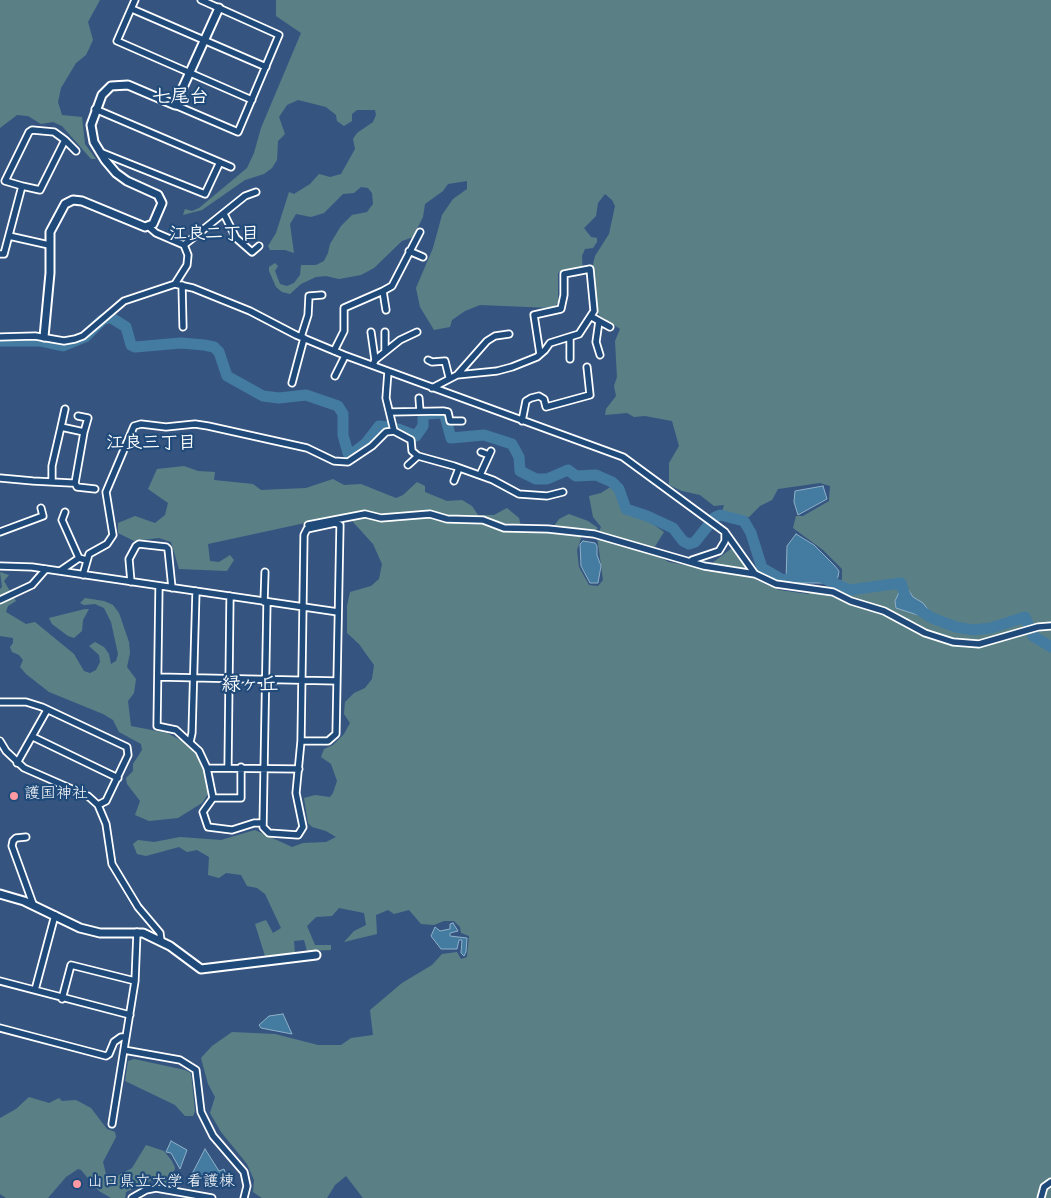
<!DOCTYPE html>
<meta charset="utf-8">
<style>
body{margin:0}
canvas{display:block;background:#355580}
</style>
<canvas width="1051" height="1198"></canvas>
<script>
const g = document.querySelector('canvas').getContext('2d');
g.lineJoin = 'round';
function fillPath(path, color) {
  g.fillStyle = color;
  g.fill(path, 'evenodd');
}
function poly(rows) {
  const path = new Path2D();
  for (const r of rows) {
    path.moveTo(r[0], r[1]);
    for (let i = 2; i < r.length; i += 2) path.lineTo(r[i], r[i + 1]);
  }
  return path;
}
function trace(path, color, width, dash) {
  g.strokeStyle = color;
  g.lineWidth = width;
  g.lineCap = dash ? 'butt' : 'round';
  g.setLineDash(dash || []);
  g.stroke(path);
}
function label(font, color, halo, rows, align = 'center') {
  g.font = font + ' "Gochi Hand","Klee One",sans-serif';
  g.lineWidth = 4.5;
  g.setLineDash([]);
  g.textBaseline = 'middle';
  g.strokeStyle = halo;
  g.fillStyle = color;
  for (const [text, x, y, turn = 0] of rows) {
    g.save();
    g.translate(x, y);
    g.rotate((+turn || 0) * Math.PI / 180);
    g.textAlign = isNaN(turn) ? turn : align;
    if (halo) g.strokeText(text, 0, 0);
    g.fillText(text, 0, 0);
    g.restore();
  }
}
fillPath(poly([
 [0,0,100,0,88,22,93,40,86,55,76,63,61,88,58,102,62,115,82,117,85,144,96,159,91,159,62,126,53,122,41,124,28,116,17,115,0,128],
 [276,0,1051,0,1051,1198,363,1198,346,1176,335,1185,327,1198,262,1198,253,1192,254,1180,247,1164,221,1132,210,1113,215,1097,208,1084,201,1058,212,1046,232,1032,275,1034,318,1045,341,1045,351,1038,373,1035,370,1010,402,983,432,965,442,954,457,952,461,959,467,957,469,936,461,933,460,927,454,921,444,921,434,925,421,924,409,910,394,914,388,910,376,915,377,934,344,942,354,931,366,925,364,913,339,908,332,916,316,917,307,926,315,945,331,945,331,950,307,951,304,940,294,941,295,953,265,956,255,924,266,920,273,933,281,928,265,894,257,888,247,886,241,875,226,873,219,878,208,875,209,857,197,850,187,852,179,847,146,856,137,854,133,844,138,840,154,842,180,837,221,840,255,830,292,847,303,843,326,842,336,837,326,831,312,827,308,823,304,798,315,795,330,797,333,793,337,781,331,764,321,757,324,749,333,745,344,734,350,723,344,714,345,702,354,693,365,688,372,679,374,665,359,644,347,633,347,606,350,592,371,586,379,579,382,564,373,544,353,522,351,513,208,544,210,561,219,562,230,555,234,560,227,571,179,569,171,542,159,538,134,541,118,533,118,523,135,516,155,523,165,515,168,503,148,489,157,469,184,466,198,471,215,472,214,480,253,484,261,490,306,488,333,479,344,485,361,484,396,498,403,495,417,482,425,486,425,492,447,501,462,500,472,506,478,515,494,515,507,508,519,518,522,531,550,532,559,519,569,514,588,521,598,528,595,531,584,530,577,550,579,567,589,585,598,586,603,580,597,536,601,527,593,517,589,496,601,493,612,486,627,513,647,520,664,532,651,553,669,562,704,569,732,548,757,580,779,590,808,594,824,586,836,586,842,579,842,569,823,550,793,528,796,516,803,516,829,501,830,486,820,483,778,489,772,500,760,506,749,517,739,519,722,512,724,505,714,506,700,495,682,491,669,485,669,463,679,446,672,421,645,416,634,417,627,413,605,415,606,409,616,396,614,386,617,377,615,341,620,329,600,316,596,309,592,269,595,256,609,234,615,206,612,200,605,194,598,203,596,216,584,228,591,237,597,238,597,242,593,248,585,249,582,256,583,274,575,277,564,269,558,273,558,303,552,308,480,305,465,311,452,320,450,327,434,330,420,307,416,288,433,248,442,215,453,199,467,189,467,181,448,184,443,191,425,204,423,217,413,237,402,241,374,268,361,275,339,279,326,276,316,277,301,284,290,294,282,292,276,287,269,271,269,267,275,263,278,266,275,271,280,284,287,286,294,283,300,275,301,265,316,265,324,261,328,253,330,244,341,226,352,215,367,212,373,204,372,193,368,188,361,187,354,193,343,194,324,213,311,217,296,214,290,224,294,253,285,250,270,250,268,246,276,233,289,192,294,194,310,184,319,174,330,177,341,174,355,149,353,139,357,133,373,122,376,115,375,110,357,110,352,114,352,121,344,126,337,121,336,115,326,107,298,100,287,105,279,117,285,134,278,141,277,160,272,168,264,174,245,180,202,210,183,215,185,209,192,211,199,208,247,168,254,153,261,128,301,33,276,16],
 [0,572,9,575,4,581,16,601,8,606,6,612,26,624,35,622,74,654,84,671,90,673,96,670,100,662,99,655,89,646,95,642,104,647,109,654,111,664,116,661,118,654,111,622,104,608,95,604,84,605,80,603,85,598,104,601,113,605,119,613,129,642,130,653,127,667,136,679,134,693,128,701,131,726,167,733,182,741,197,755,204,769,208,794,202,803,178,818,149,821,135,815,140,801,127,784,126,778,133,771,133,764,142,750,141,744,119,732,113,720,103,714,49,692,26,674,20,667,23,660,19,655,12,652,10,647,13,643,13,638,0,636,0,589,2,587],
 [85,609,89,609,83,620,82,631,74,638,68,636,52,624,49,618],
 [134,1059,185,1070,191,1073,195,1111,193,1116,185,1116,175,1105,125,1081,128,1061],
 [29,1097,49,1103,59,1098,62,1101,76,1100,91,1108,107,1129,115,1132,116,1137,103,1162,107,1178,112,1179,132,1168,146,1145,164,1151,172,1161,175,1168,173,1176,167,1184,156,1178,126,1192,125,1198,111,1198,99,1191,81,1170,78,1169,66,1177,48,1198,6,1198,0,1194,0,1118,16,1109]
]), '#5a8086');
const water = poly([
 [823,486,827,499,798,515,794,502,795,491,823,486],
 [796,534,814,545,834,565,839,571,838,577,835,581,830,583,786,583,787,546,796,534],
 [583,541,595,543,597,546,597,555,601,566,598,583,590,583,581,566,580,544,583,541],
 [905,585,913,597,923,603,930,612,927,618,896,608,895,601,901,588,905,585],
 [453,923,458,931,450,933,450,936,467,938,466,952,464,956,461,953,462,940,459,940,457,949,441,949,431,936,435,927,440,931,450,929,450,924,453,923],
 [283,1014,292,1034,261,1028,259,1025,269,1016,283,1014],
 [171,1141,187,1150,180,1169,171,1153,166,1152,171,1141],
 [205,1149,219,1171,224,1169,225,1172,221,1181,192,1174,205,1149]
]);
fillPath(water, '#447ba1');
trace(water, '#8fb0c7', 1);
trace(poly([
 [0,341,40,341,63,346,85,337,102,320,110,317,126,327,131,345,135,347,181,343,204,345,214,347,219,352,227,376,263,396,279,398,306,395,338,406,343,414,343,435,348,453,353,453,366,443,379,426,388,427],
 [398,429,416,436,423,426,423,417,426,414,441,413,445,416,451,438,484,435,512,444,519,457,520,471,536,479,547,479,568,470,576,476,596,475,612,482,619,489,626,509,647,516,673,528,683,541,689,544,695,542,715,517,720,515,744,521,751,533,762,568,783,580,800,576],
 [819,576,849,590,901,583,907,602,932,618,956,627,973,630,991,628,1025,617,1033,636,1051,647]
]), '#447ba1', 11);
const minor = poly([
 [135,0,117,41,252,100],
 [132,9,266,67],
 [175,105,238,132,279,35,201,0],
 [95,109,231,167],
 [100,152,205,194,220,162],
 [22,186,40,190,65,140,76,151],
 [224,214,236,238,252,252,259,246],
 [149,227,156,233,184,245],
 [9,236,49,245],
 [409,251,423,257],
 [0,254,4,254,22,186,5,181,29,132,32,130,54,132,65,140],
 [175,284,187,265,188,255,184,245,245,196,256,192],
 [182,285,183,327],
 [383,291,392,286,420,232],
 [592,317,599,321,596,342,600,355],
 [599,321,610,327],
 [371,332,375,360,373,365],
 [0,337,35,336,64,341,75,339,83,336,124,301,175,284,193,288,250,311,296,335,344,355,623,457,725,532,755,574,776,584,833,592,851,601,884,611,925,633,953,642,979,644,1038,627,1051,626],
 [301,337,308,315,309,296,322,295],
 [570,338,570,359],
 [334,351,344,331,344,308,383,291,386,310],
 [385,352,400,340,417,332],
 [375,360,385,352,385,332],
 [428,360,432,362,445,361,449,377],
 [457,375,487,341,495,336,509,334],
 [335,376,345,356],
 [292,383,304,338],
 [432,388,457,375,497,371,512,367,537,357,545,350,550,343,579,334,594,311,590,269,564,274,564,295,561,309,534,315,540,354],
 [419,398,420,411],
 [391,412,443,411,448,412,450,421,462,421],
 [78,416,88,418,84,432],
 [522,421,526,401,531,398,539,396,544,399,546,407,590,395,587,367],
 [61,427,65,409],
 [394,431,411,440,412,451,418,456,454,466,493,480,519,494,547,496,563,492],
 [481,452,489,455],
 [408,465,418,456],
 [480,475,491,451],
 [0,478,33,481,71,483,75,483,84,432,61,427,52,466,52,482],
 [454,481,459,468],
 [75,483,77,487,95,489],
 [65,512,62,520,79,558,86,560],
 [308,525,365,514,381,518,430,514,447,519,483,520,504,528,548,529,594,534,704,566,755,574],
 [0,532,43,516,41,508],
 [692,560,719,551,725,541,725,532],
 [0,566,32,567,338,612],
 [60,571,79,558],
 [83,575,89,554,107,544,113,535,106,492,134,426,141,424,166,427,195,424,208,426,307,448,334,461,348,462,372,446,386,432,394,431,386,398,388,371],
 [131,582,129,559,136,546,139,544,166,547,168,549,172,588],
 [159,587,157,726,176,730,199,751,207,768,213,798,203,812,208,827,232,830,254,823,263,823],
 [0,600,32,585,46,569],
 [264,602,265,572],
 [267,602,263,827,269,833,298,835,303,827,296,793,301,741,304,535,307,529,335,523,340,525,336,734,328,741,301,741],
 [158,677,337,681],
 [0,702,26,702,42,707,127,747,128,755,106,801,98,805],
 [33,737,118,778],
 [0,741,6,751,24,768,88,796,98,805,106,824,112,864,138,907,160,933,161,941],
 [190,742,192,733,196,591],
 [17,763,47,710],
 [228,767,230,596],
 [207,768,299,769],
 [213,798,241,798,241,767],
 [26,837,16,838,13,841,12,846,33,904],
 [0,981,130,1015],
 [35,990,55,915],
 [62,999,71,965,135,981],
 [0,1028,106,1056,109,1054,114,1042,121,1037,126,1037],
 [124,1050,180,1060,196,1070,201,1112,213,1136,244,1172,247,1186,244,1198],
 [112,1124,135,981,137,932],
 [132,1198,146,1190,156,1188,212,1198],
 [1041,1198,1044,1187,1051,1182]
]);
const tertiary = poly([
 [44,337,50,273,50,232,65,204,73,200,82,201,145,227,153,224,162,203,158,195,127,181,116,173,105,160,94,142,91,125,102,95,111,86,128,85,175,105,219,8],
 [0,894,24,901,80,928,100,933,143,933,170,946,201,969,316,955]
]);
trace(minor, '#fff', 9);
trace(tertiary, '#fff', 11);
trace(minor, '#1f4a7a', 5.5);
trace(tertiary, '#1f4a7a', 7);
for (const [x, y, r, color] of [
 [14,796,5,"#ff9aa2"],
 [77,1184,5,"#ff9aa2"]
]) {
  const dot = new Path2D();
  dot.arc(x, y, r, 0, 2 * Math.PI);
  g.fillStyle = color;
  g.fill(dot);
  trace(dot, '#1f4a7a', 2);
}
label('16px', '#fff', '#1f4a7a', [
 ["護国神社",24,796],
 ["山口県立大学 看護棟",87,1184]
], 'left');
label('bold 18px', '#fff', '#1f4a7a', [
 ["江良二丁目",214,236],
 ["江良三丁目",151,445]
]);
label('bold 19px', '#fff', '#1f4a7a', [
 ["七尾台",180,99],
 ["緑ヶ丘",250,687]
]);
</script>
